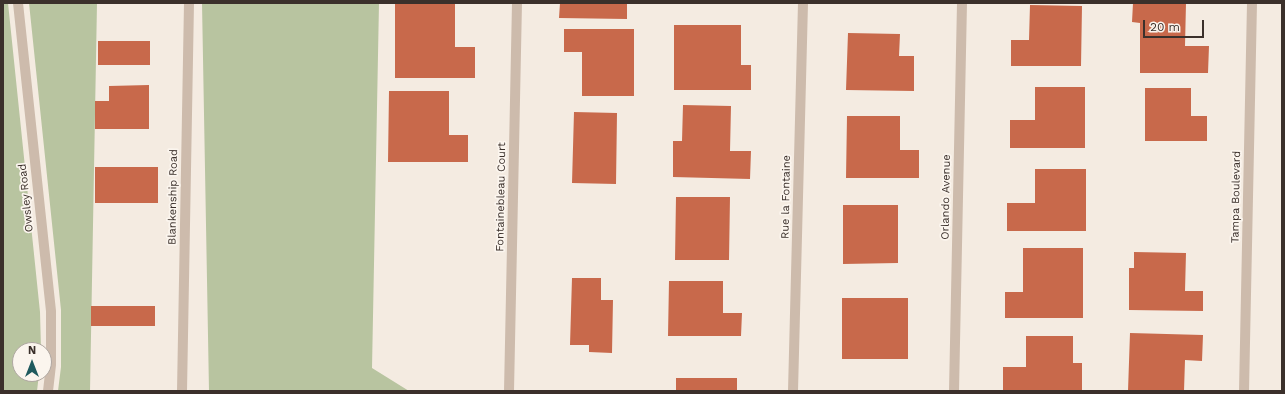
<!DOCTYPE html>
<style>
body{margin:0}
#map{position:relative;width:1285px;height:394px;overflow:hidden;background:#f4ebe1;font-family:"Work Sans",sans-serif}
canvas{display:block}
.frame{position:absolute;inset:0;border:4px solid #3b302b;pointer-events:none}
.north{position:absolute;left:12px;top:342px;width:40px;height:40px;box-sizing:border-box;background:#fbf5ee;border:1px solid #aea6a0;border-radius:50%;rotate:0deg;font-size:11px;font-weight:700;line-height:16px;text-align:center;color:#3b302b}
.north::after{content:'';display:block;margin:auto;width:14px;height:18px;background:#1f5a5e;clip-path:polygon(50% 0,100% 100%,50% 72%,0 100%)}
.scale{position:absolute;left:1143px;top:20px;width:61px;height:18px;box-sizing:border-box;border:2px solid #3b302b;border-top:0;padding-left:5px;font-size:12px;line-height:14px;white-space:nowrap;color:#3b302b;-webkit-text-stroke:3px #fbf5ee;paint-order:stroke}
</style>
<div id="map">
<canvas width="1285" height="394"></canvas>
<div class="frame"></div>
<div class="north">N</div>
<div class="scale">20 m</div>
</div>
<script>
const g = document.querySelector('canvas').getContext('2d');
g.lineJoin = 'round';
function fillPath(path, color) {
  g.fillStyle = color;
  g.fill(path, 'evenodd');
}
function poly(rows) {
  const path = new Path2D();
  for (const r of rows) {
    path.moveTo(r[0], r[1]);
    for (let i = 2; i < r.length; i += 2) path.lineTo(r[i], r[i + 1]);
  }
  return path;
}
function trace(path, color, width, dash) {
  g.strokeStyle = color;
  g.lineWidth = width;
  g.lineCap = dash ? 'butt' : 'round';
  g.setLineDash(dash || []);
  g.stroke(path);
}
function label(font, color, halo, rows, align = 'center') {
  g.font = font + ' "Work Sans",sans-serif';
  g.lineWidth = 3.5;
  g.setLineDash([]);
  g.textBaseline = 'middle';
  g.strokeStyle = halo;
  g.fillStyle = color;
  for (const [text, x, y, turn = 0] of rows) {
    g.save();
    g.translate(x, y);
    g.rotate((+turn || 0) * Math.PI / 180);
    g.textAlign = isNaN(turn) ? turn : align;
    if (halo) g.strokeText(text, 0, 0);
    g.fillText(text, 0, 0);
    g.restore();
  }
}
fillPath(poly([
 [3,3,8,3,40,312,41,350,20,350,20,374,39,374,37,391,3,391],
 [29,3,97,3,90,391,58,391,61,367,61,310],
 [202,3,379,3,372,368,409,391,209,391]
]), '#b8c4a0');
fillPath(poly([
 [395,3,455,3,455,47,475,47,475,78,395,78],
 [560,3,627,3,627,19,559,18],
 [1133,3,1186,3,1185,46,1209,46,1208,73,1140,73,1140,23,1132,22],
 [1030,5,1082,6,1081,66,1011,66,1011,40,1029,40],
 [674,25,741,25,741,65,751,65,751,90,674,90],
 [564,29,634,29,634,96,582,96,582,52,564,52],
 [848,33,900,34,899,56,914,56,914,91,846,90],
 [98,41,150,41,150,65,98,65],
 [149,85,149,129,95,129,95,101,109,101,109,86],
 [1035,87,1085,87,1085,148,1010,148,1010,120,1035,120],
 [1145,88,1191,88,1191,116,1207,116,1207,141,1145,141],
 [389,91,449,91,449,135,468,135,468,162,388,162],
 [683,105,731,106,730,151,751,151,750,179,673,177,673,141,682,141],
 [574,112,617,113,616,184,572,183],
 [847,116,900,116,900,150,919,150,919,178,846,178],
 [95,167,158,167,158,203,95,203],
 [1035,169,1086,169,1086,231,1007,231,1007,203,1035,203],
 [676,197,730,197,729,260,675,260],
 [843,205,898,205,898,263,843,264],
 [1023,248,1083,248,1083,318,1005,318,1005,292,1023,292],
 [1134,252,1186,253,1185,291,1203,291,1203,311,1129,310,1129,268,1134,268],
 [572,278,601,278,601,300,613,300,612,353,589,352,589,345,570,345],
 [669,281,723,281,723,313,742,313,741,336,668,336],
 [842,298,908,298,908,359,842,359],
 [91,306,155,306,155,326,91,326],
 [1130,333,1203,335,1202,361,1185,360,1184,391,1128,391],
 [1026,336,1073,336,1073,363,1082,363,1082,391,1003,391,1003,367,1026,367],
 [676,378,737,378,737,391,676,391]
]), '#c8694b');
trace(poly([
 [18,3,51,311,51,365,48,391],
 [182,391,189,3],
 [509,391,517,3],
 [793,391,803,3],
 [954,391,962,3],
 [1244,391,1252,3]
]), '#cdbbac', 10);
label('11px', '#3b302b', '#fbf5ee', [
 ["Blankenship Road",173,197,-89],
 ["Fontainebleau Court",501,197,-89],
 ["Rue la Fontaine",786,197,-89],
 ["Orlando Avenue",946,197,-89],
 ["Tampa Boulevard",1236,197,-89],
 ["Owsley Road",26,198,-96]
]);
</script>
